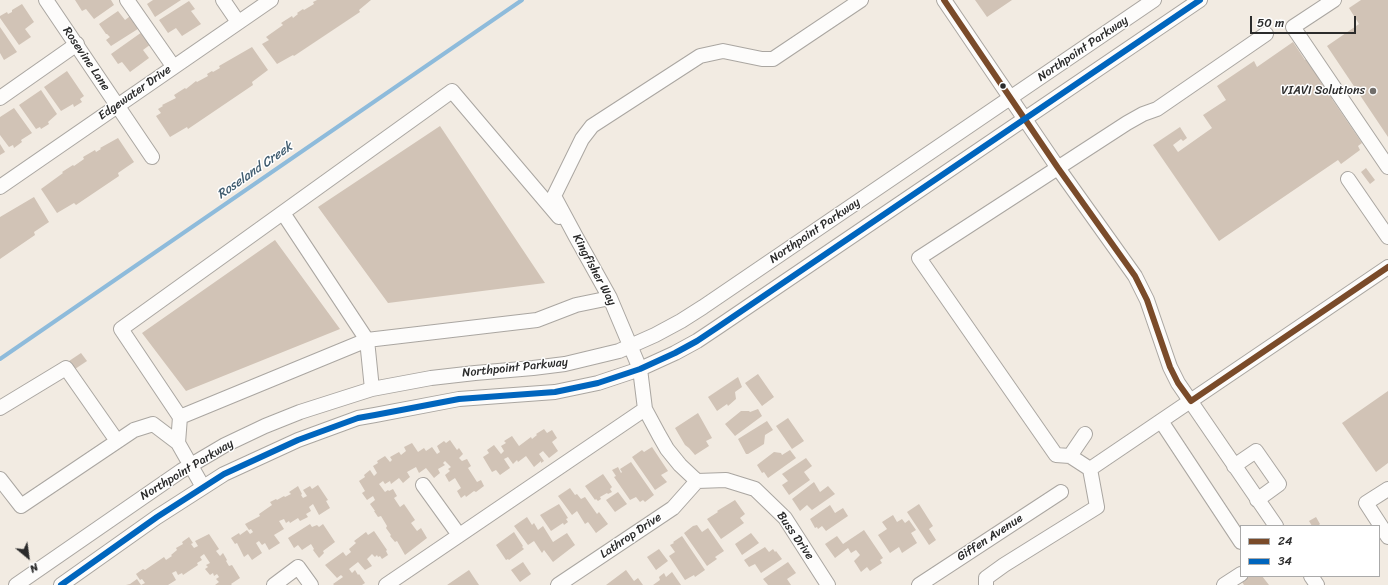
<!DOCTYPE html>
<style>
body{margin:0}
#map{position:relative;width:1388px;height:585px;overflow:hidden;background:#f2ebe2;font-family:Sriracha,sans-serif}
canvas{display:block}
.legend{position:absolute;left:1240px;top:525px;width:140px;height:52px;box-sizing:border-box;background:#fff;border:1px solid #aaa;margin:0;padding:5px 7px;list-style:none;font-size:12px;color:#2b2b2b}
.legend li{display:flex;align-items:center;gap:8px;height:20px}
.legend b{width:20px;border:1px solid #aaa}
.north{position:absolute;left:8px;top:537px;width:40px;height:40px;-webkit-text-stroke:3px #fff;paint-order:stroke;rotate:151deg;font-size:11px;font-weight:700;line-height:16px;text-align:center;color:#2b2b2b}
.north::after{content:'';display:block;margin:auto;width:14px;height:18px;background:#2b2b2b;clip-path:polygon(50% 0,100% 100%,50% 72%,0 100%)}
.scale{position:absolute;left:1250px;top:16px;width:106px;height:18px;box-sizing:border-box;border:2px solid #2b2b2b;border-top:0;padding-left:5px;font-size:12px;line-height:14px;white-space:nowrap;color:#2b2b2b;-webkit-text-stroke:3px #fff;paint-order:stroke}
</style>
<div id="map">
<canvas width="1388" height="585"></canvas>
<ul class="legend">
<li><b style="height:5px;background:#7a4b2a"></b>24</li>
<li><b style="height:5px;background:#0065bd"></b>34</li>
</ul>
<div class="north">N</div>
<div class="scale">50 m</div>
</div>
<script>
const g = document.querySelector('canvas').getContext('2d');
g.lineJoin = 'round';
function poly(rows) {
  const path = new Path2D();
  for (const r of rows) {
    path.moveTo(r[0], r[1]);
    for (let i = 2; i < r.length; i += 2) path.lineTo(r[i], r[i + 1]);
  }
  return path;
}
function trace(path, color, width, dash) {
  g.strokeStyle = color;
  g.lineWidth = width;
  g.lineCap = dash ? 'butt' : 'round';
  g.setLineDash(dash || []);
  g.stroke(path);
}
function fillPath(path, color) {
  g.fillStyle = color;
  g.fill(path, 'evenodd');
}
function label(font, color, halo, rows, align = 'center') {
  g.font = font + ' Sriracha,sans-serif';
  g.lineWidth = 3;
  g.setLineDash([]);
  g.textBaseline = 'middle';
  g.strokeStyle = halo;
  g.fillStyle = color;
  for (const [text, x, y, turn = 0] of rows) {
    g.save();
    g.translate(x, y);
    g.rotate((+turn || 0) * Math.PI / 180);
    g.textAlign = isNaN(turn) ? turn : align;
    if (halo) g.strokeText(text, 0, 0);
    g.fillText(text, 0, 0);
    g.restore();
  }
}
trace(poly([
 [0,359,522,0]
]), '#8ebbdb', 4);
fillPath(poly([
 [75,0,111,0,114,5,94,19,86,9,82,11],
 [153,0,181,0,155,17,147,4],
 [317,0,371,0,359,10,360,12,294,56,293,55,277,64,262,44,269,40,266,37,283,25,281,23,292,16,293,18,298,14,297,13,303,9,304,10,314,4,313,2],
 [975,0,1012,0,987,17],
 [1361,0,1388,0,1388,137,1327,46,1359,24,1349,8],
 [189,1,195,9,191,11,201,24,182,36,176,28,168,33,159,20],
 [22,4,34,22,25,29,31,37,19,45,0,18,0,16,7,12,8,14,12,12,12,10],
 [118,11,125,20,133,14,141,27,111,46,106,40,110,37,107,34,106,34,99,24],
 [0,27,17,52,4,60,0,53],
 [142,32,151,44,143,50,149,58,130,72,122,62,118,64,111,54],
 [1293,42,1305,60,1311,56,1338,96,1332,99,1362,143,1358,146,1360,150,1341,164,1338,160,1219,241,1153,145,1180,127,1187,138,1183,141,1181,139,1173,145,1178,152,1212,128,1203,115,1226,100,1217,86,1254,61,1257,67],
 [252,47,268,70,252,82,253,85,188,129,187,127,170,137,156,116,161,113,158,109,163,106,162,105,176,98,174,95,185,88,186,89,196,81,197,82,208,76,207,74,212,71,213,72,220,68,219,66],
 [67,71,84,96,80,99,82,102,74,107,73,104,61,111,44,87],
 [41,90,57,114,48,122,49,124,41,129,40,127,36,129,19,105],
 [14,108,32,133,21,140,22,142,14,148,13,145,9,147,0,135,0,117],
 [440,126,545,283,388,303,318,207],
 [118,138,134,162,118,173,119,176,76,205,74,203,57,213,41,189,63,173,62,172,73,165,74,166,84,159,83,157,95,150,96,152,101,149,100,148],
 [0,144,5,152,0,155],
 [1366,168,1375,180,1370,184,1361,172],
 [34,197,49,222,34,232,35,235,0,259,0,217],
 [275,240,340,329,186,391,142,333],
 [81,353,87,361,75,369,69,361],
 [758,374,774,397,762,406,745,383],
 [738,377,742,387,735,392,736,399,728,406,727,404,717,411,708,397],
 [1388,391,1388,463,1376,472,1342,423],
 [758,409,762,416,735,436,725,424,741,411,749,411,750,412],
 [698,413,712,438,706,441,709,446,695,455,689,448,685,445,675,428],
 [788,418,804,441,792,449,776,426],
 [767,421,773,430,765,435,764,444,748,454,746,454,738,439],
 [544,429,547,433,552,430,557,438,552,442,558,451,549,458,543,451,539,454,544,461,541,463,541,461,534,467,526,456,518,462,517,460,513,464,508,457,504,459,510,468,500,475,496,470,492,472,483,457,489,453,487,450,494,445,501,454,504,451,501,446,506,443,504,441,512,436,519,446,531,437,532,439,537,435,536,434],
 [450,440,457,450,459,448,463,454,459,458,462,461,467,459,471,466,468,468,477,482,481,480,484,486,476,492,474,491,466,497,465,495,461,498,457,491,461,488,455,478,449,482,445,475,450,471,448,469,451,467,445,461,443,463,445,465,438,469,440,473,434,478,426,468,419,473,416,467,407,472,410,477,403,483,399,478,391,484,390,481,385,484,383,481,379,484,385,492,388,490,389,491,393,489,397,496,394,498,400,507,404,504,415,520,411,523,417,531,421,528,427,538,405,555,397,541,395,542,390,536,391,535,386,528,387,526,381,516,378,517,374,511,375,511,370,504,375,500,373,496,367,500,362,493,365,491,359,481,365,477,364,475,370,470,374,476,377,473,373,466,378,463,377,461,385,456,390,462,392,460,390,457,399,452,401,455,406,451,404,447,412,443,418,452,424,448,426,451,432,447,437,454,440,452,437,446,444,441,446,443],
 [652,447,668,471,661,475,667,482,655,490,632,457,642,450,644,452],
 [790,450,796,458,768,478,764,472,762,473,757,465,774,452,781,453,782,455],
 [806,458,812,466,804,472,810,480,789,495,782,485,788,481,782,474],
 [631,462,654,495,645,502,643,500,640,502,636,497,630,500,614,477,616,476,612,470,618,467,621,473,622,472,620,469],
 [603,474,612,487,610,489,612,492,608,494,607,493,600,497,601,499,598,501,596,499,595,500,585,486],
 [814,482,820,492,828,486,835,494,812,510,807,505,800,511,792,499],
 [318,485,328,500,326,501,330,508,319,515,313,504,309,507,311,511,306,514,308,517,300,521,298,518,290,523,289,521,286,523,284,519,279,521,284,529,274,535,280,543,269,550,265,543,262,545,259,541,256,543,262,553,252,560,248,554,244,557,237,543,235,544,231,538,239,533,240,535,247,530,250,534,253,532,251,529,249,530,245,524,260,516,259,514,272,505,270,502,276,499,277,500,284,496,285,497,291,494,289,492,298,486,302,494,301,495,303,498,307,496,303,490,310,486,312,489],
 [570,488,575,495,577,494,581,499,585,497,597,514,599,512,608,524,596,533,588,522,585,524,577,511,572,515,558,496],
 [618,492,627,504,615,512,606,500],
 [735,500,745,514,740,518,744,523,721,539,707,519,718,512,717,511],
 [559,504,568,518,566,519,568,522,564,525,563,523,551,531,540,515],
 [919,504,933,526,929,529,936,540,929,545,907,512],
 [830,505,835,513,843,508,848,516,826,531,822,526,818,529,817,527,815,528,810,519],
 [893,515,897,522,902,519,905,523,909,520,916,530,911,533,917,543,902,553,899,547,890,553,878,535,887,529,882,522],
 [527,517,532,525,534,523,538,530,543,526,553,542,567,533,575,545,553,562,544,550,542,553,534,541,528,545,514,526],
 [1316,517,1320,524,1318,526,1312,526,1309,521],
 [310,524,312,527,317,525,319,527,323,524,335,542,323,551,324,553,319,558,313,550,314,549,311,544,302,550,298,545,294,548,288,538],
 [697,525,702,532,708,528,724,551,715,557,717,559,707,566,684,533,693,526],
 [864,530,883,558,880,560,882,563,870,571,867,567,861,572,854,561,860,555,856,550,851,553,848,548,835,558,825,544,837,536,843,544],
 [374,531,387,550,386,551,388,555,382,559,380,556,378,557,377,555,375,557,372,554,367,559,372,566,365,570,358,562,349,569,352,573,355,570,358,575,359,574,365,583,362,585,334,585,333,584,343,577,341,575,337,578,325,565,343,552,346,556,351,552,349,549,356,543,354,541,366,532,368,535],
 [514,532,523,546,522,547,524,549,509,560,508,559,506,560,496,545],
 [751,533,759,543,742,555,735,544],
 [209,534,219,549,216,551,220,556,223,553,227,560,226,561,229,566,232,565,240,578,231,584,232,585,215,585,219,582,216,579,219,577,217,574,214,576,213,573,210,575,205,569,208,567,206,565,210,563,204,554,200,557,202,560,197,563,198,565,183,575,182,573,178,575,176,571,172,573,176,580,168,585,141,585,145,583,142,579,140,580,136,574,143,569,145,570,164,557,166,560,172,556,171,555,177,550,176,548,183,544,182,542,189,537,193,543,191,544,194,548,198,546,195,541],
 [682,536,705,570,695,577,694,575,685,580,669,556,675,552,670,545,674,543,673,542],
 [765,547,769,552,773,549,775,552,776,551,782,559,761,573,755,564,749,567,744,560],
 [659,549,668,561,656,570,647,557],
 [523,562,531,574,520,582,511,570],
 [788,562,796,573,787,579,791,585,768,585,763,579],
 [469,570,479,585,447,585],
 [626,570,634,581,638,578,643,585,606,585],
 [672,572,681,585,653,585,660,580,659,577,664,573,666,577],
 [1250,576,1262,576,1269,585,1244,585,1242,582],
 [137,579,141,585,126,585,130,584]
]), '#d1c3b6');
const minor = poly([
 [46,0,152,157],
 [127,0,173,66],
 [223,0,238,22],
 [944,0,1058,168,1135,276,1147,300,1170,367,1178,383,1276,526],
 [1334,0,1293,27,1388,167],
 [0,98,77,44],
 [1348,179,1388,237],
 [0,187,271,0],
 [283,213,367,340,537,320,576,305,610,298],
 [0,408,66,368,117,441],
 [180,417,121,329,452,91,559,217],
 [1161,421,1241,542],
 [1070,456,1085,434],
 [1234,466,1256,451,1279,484,1257,500],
 [1090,469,1070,456,1056,455,919,258,1127,123,1143,114,1157,109,1266,34],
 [0,479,21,506,134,430,153,424,178,443],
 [423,485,459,535],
 [203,487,178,443,180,417,367,340,372,389],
 [1388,489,1366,503,1388,537],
 [1311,576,1317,585],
 [16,585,181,471,225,445,265,426,300,412,372,389,431,378,475,373,533,368,565,364,619,351,655,335,681,321,703,307,1154,0],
 [61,585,157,517,224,474,298,440,358,418,375,415,459,399,555,392,598,383,640,369,675,353,697,341,718,327,1200,0],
 [274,585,298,567,311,585],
 [386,585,645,409],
 [558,585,673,508,697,481],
 [828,585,785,518,755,489,726,480,697,481,680,465,667,449,659,435,645,409,640,369,610,298,576,237,554,196,582,139,592,126,700,56,723,51,762,59,773,59,861,0],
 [919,585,1061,492],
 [986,585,986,578,1004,565,1097,507,1090,469,1388,267],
 [1224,585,1241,574]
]);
trace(minor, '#aaa6a1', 16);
trace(minor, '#fdfcfb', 14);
trace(poly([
 [944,0,1058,168,1135,276,1147,300,1170,367,1178,383,1191,401,1388,267]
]), '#7a4b2a', 6);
trace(poly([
 [61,585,157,517,224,474,298,440,358,418,375,415,459,399,555,392,598,383,640,369,675,353,697,341,718,327,1200,0]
]), '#0065bd', 6);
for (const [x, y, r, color] of [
 [1003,86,3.5,"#2b2b2b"],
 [1373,91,4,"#716e6b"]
]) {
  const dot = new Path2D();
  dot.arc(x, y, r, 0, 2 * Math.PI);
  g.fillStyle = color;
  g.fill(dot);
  trace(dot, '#fff', 1.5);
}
label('12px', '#2b2b2b', '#fff', [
 ["Northpoint Parkway",1083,49,-34],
 ["Rosevine Lane",86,59,56],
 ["Edgewater Drive",135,93,-35],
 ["Northpoint Parkway",815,231,-34],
 ["Kingfisher Way",594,270,62],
 ["Northpoint Parkway",515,368,-6],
 ["Northpoint Parkway",187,470,-31],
 ["Lathrop Drive",631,536,-34],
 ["Buss Drive",795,536,55],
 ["Giffen Avenue",990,538,-33]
]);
label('12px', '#2b2b2b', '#fff', [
 ["VIAVI Solutions",1365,91]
], 'right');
label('italic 13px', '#415d70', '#fff', [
 ["Roseland Creek",255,171,-35]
]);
</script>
